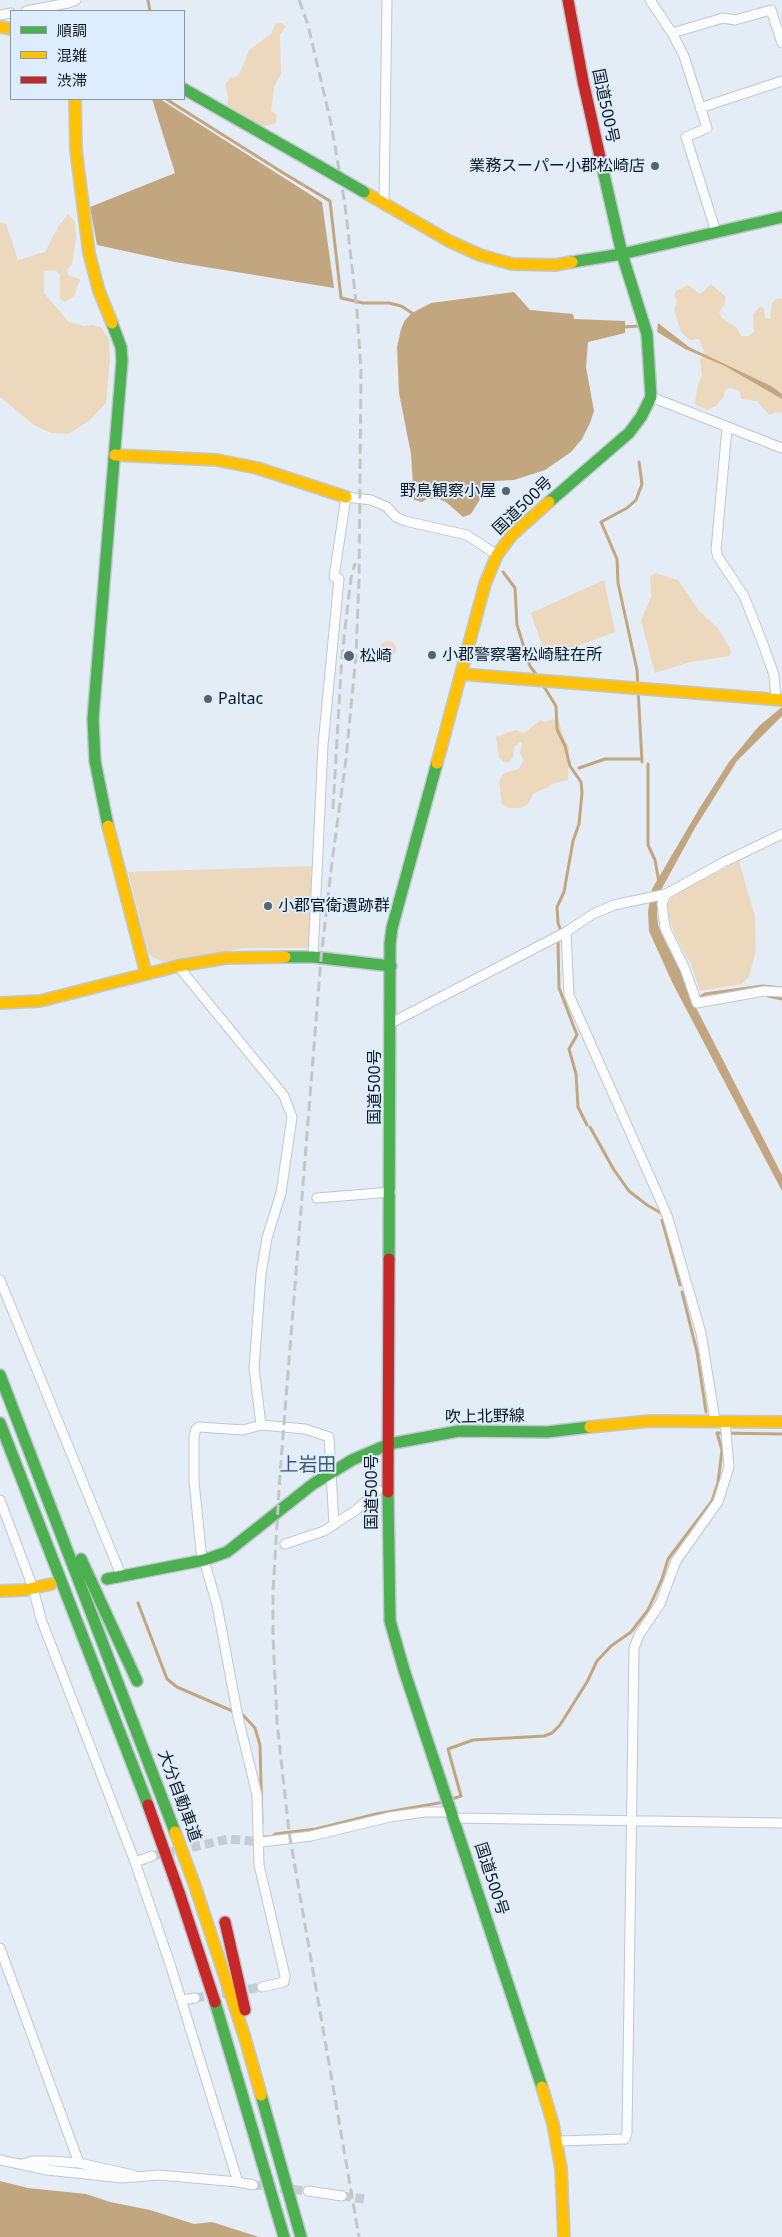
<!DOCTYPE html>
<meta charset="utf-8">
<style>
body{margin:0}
#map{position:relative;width:782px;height:2237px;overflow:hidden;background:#e4edf6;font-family:"Noto Sans","Noto Sans JP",sans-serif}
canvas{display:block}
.legend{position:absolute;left:10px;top:10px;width:175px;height:90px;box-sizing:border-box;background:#ddedfd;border:1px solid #8a98a5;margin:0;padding:6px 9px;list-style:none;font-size:15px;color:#0e1820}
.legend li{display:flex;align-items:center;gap:10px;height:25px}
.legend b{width:25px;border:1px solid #8a98a5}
</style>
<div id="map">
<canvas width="782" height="2237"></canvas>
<ul class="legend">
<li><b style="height:6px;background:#4caf50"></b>順調</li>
<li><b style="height:6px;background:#ffc107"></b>混雑</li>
<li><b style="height:6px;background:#c62828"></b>渋滞</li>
</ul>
</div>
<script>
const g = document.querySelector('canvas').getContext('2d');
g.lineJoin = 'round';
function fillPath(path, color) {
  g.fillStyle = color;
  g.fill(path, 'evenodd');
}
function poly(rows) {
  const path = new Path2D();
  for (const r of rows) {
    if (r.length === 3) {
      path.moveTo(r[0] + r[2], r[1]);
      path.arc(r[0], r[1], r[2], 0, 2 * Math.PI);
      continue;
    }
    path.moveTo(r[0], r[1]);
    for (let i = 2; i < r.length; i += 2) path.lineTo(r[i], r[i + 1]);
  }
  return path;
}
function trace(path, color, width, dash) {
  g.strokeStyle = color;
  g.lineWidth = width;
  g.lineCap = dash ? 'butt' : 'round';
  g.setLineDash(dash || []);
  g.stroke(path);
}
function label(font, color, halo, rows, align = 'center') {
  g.font = font + ' "Noto Sans","Noto Sans JP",sans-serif';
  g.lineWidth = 4;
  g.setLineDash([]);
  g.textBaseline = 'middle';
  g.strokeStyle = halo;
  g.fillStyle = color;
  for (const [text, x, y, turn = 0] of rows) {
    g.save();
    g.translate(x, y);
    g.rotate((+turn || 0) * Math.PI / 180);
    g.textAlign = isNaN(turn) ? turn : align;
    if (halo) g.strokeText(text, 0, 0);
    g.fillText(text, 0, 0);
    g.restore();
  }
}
fillPath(poly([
 [282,23,286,27,280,34,281,74,274,87,271,111,277,115,276,123,267,126,260,126,227,110,228,97,225,85,230,77,234,78,240,73,249,50,272,33,275,24],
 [68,214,75,222,76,237,72,264,67,270,68,275,80,279,74,296,65,302,60,299,60,274,55,270,44,271,44,293,69,322,84,326,93,325,102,328,109,340,110,359,106,403,90,420,69,434,51,433,34,425,0,397,0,222,6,224,18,260,45,252,58,227],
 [711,284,726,297,724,306,719,312,722,318,737,328,741,336,748,336,754,332,753,315,759,307,764,308,765,318,770,319,772,303,778,298,782,299,782,413,776,412,769,415,757,401,741,399,740,391,730,388,725,390,724,396,716,406,707,410,695,404,697,389,702,375,700,360,705,353,699,339,690,340,681,332,674,310,677,301,674,296,676,291,688,285,700,294],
 [655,573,678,580,699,611,717,627,731,650,730,656,691,662,655,673,641,621,651,597,650,577],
 [604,580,615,632,546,658,531,613],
 [388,649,8],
 [558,718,563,736,569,747,568,780,552,784,547,788,534,793,527,805,521,808,509,808,502,804,499,782,502,775,507,772,519,769,524,760,520,753,522,744,520,742,514,747,513,757,508,763,504,762,499,757,496,737,515,730,524,733,541,720,544,722],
 [739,861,755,917,756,950,749,977,742,984,700,991,691,964,676,937,669,918,668,904,673,895],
 [312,866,309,948,245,948,162,962,149,955,128,872]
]), '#ecd8bd');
fillPath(poly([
 [152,99,160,99,322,202,334,288,175,262,97,245,90,207,175,173],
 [514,292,530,310,573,314,574,319,625,321,625,333,588,342,586,367,594,411,590,423,582,439,571,452,545,470,514,480,495,481,485,491,471,514,463,517,446,502,439,499,427,499,422,502,414,500,411,454,399,393,397,347,401,329,405,320,412,313,431,303],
 [658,323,689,347,771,386,782,394,782,399,725,366,685,349,657,332],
 [782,707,782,716,737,761,695,828,661,890,657,913,658,925,665,941,682,974,690,996,782,1175,782,1191,673,984,649,931,648,911,652,889,699,809,729,762,759,726],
 [0,2181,28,2188,86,2194,110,2202,150,2210,194,2224,212,2222,259,2237,0,2237]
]), '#c2a67f');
trace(poly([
 [148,0,150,11],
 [166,99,285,174,330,201,341,298,363,303,389,303,401,306,412,313,412,316],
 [623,327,639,326],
 [639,462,642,484,636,500,627,508,601,522,617,559,618,583,637,670,642,762],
 [503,572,515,588,517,625,530,666,538,677],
 [543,685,556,706,557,729,565,746,570,766,581,782,582,793,579,824,573,841,564,892,557,907,558,923,561,931],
 [648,764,648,845,655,860,659,882],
 [579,768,605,759,641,759],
 [558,940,559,988,577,1035,569,1049,576,1074,578,1107,587,1125],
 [766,993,768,996,782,999],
 [699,998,705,994,763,986,782,988],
 [590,1127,614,1170,629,1191,647,1205,661,1213],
 [662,1220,680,1285],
 [682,1292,697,1352,706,1412],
 [138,1603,167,1679,177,1687,244,1716,255,1728,260,1745,262,1823],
 [452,1799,461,1796,448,1749,473,1740,544,1736,552,1733,560,1725,587,1682,597,1661,611,1646,631,1632,648,1610,662,1579,668,1559,712,1501,718,1483,722,1450,717,1433,782,1434],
 [261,1837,272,1837,275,1834,316,1829,376,1814,444,1802]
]), '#c2a67f', 3);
trace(poly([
 [152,1856,229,1839,262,1842],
 [195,1998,262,1987],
 [253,2185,308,2191],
 [342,2196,364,2199]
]), '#c4cdd6', 9, [9, 4.5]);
const street = poly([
 [650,0,672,33,684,56,707,128,686,137,716,232],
 [26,11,68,3,76,0],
 [0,15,11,13],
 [672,33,723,18,735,20,771,10,782,43],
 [700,108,782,81],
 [384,203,387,0],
 [651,397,782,448],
 [727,428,716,550,718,557,744,596,763,644,774,675,776,699],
 [666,894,662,904,665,928,685,969,697,1003,764,991,782,992],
 [566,932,569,995,667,1215,701,1333,715,1420],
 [313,957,323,745,339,579,334,577,346,497,371,500,387,507,396,517,405,521,467,535,497,555],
 [178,966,276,1086,284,1096,292,1117,281,1193,267,1238,261,1274,254,1368,261,1425,243,1430,199,1427,196,1429,194,1436,194,1481,202,1561],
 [391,1023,566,932,593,914,614,905,666,894,724,862,782,834],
 [317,1198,391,1192],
 [0,1280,121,1575],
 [261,1425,305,1429,329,1437,334,1525],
 [0,1500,33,1588,41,1619,135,1862,171,1967,238,2182,253,2185],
 [285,1544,324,1531,356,1510,378,1490],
 [204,1560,217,1605,238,1717,257,1795,259,1865,285,1976,284,1982,262,1987],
 [453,1818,782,1823],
 [262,1842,311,1836,390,1817,425,1812,451,1812],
 [135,1862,152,1856],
 [0,1948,79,2163],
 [182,2000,195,1998],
 [558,2141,625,2139,627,2133,634,1648,639,1635,660,1604,676,1561,718,1502,729,1467,725,1421],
 [0,2160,47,2170,122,2178,159,2175,238,2182],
 [23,2164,32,2161,50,2161,79,2163,133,2175],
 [308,2191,342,2196]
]);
const fast = poly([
 [184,89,312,162],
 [572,262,622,254,782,217],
 [549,502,629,433,641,417,651,397,647,334,622,254,602,166],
 [108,826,95,761,93,719,122,361,121,347,112,323],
 [285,957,313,957,391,966],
 [389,1259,390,944,392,928,437,763],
 [0,1375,175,1832],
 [0,1423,148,1805],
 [388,1492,390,1621,404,1670,542,2087],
 [81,1559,137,1681],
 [107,1579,204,1560,227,1552,313,1484,352,1460,389,1444,459,1431,547,1432,590,1427],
 [215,2002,284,2237],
 [261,2095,301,2237]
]);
const slow = poly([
 [0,27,11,29],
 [75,99,76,150,89,253,99,291,112,323],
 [364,192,449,241,480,255,512,264,555,265,572,262],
 [115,455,217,460,257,468,346,497],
 [461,674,782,700],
 [437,763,485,584,497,555,512,535,549,502],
 [108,826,146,973],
 [0,1003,40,1001,178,966,226,958,285,957],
 [590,1427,650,1421,782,1422],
 [0,1591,25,1590,51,1584],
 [175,1832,195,1886,245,2038,261,2095],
 [542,2087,553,2124,561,2168,564,2237]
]);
const jam = poly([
 [568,0,583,81,602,166],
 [388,1492,389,1259],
 [148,1805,179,1892,215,2002],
 [225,1922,245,2010]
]);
trace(street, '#bfc8d1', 11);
trace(fast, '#bfc8d1', 14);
trace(slow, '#bfc8d1', 14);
trace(jam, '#bfc8d1', 14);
trace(street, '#fbfcfe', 9);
trace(fast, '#4caf50', 11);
trace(slow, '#ffc107', 11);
trace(jam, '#c62828', 11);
trace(poly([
 [299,0,308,25,331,123,345,205,357,311,361,370,359,580,356,655,346,759,332,862,321,958,280,1474,273,1591,273,1635,277,1722,289,1832,359,2237],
 [333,809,342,655,351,578,355,563]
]), '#c3c6c8', 3, [10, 5]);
const fastBridge = poly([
 [312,162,364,192]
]);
trace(fastBridge, '#bfc8d1', 14, []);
trace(fastBridge, '#4caf50', 11);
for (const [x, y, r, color] of [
 [655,166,5,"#59636b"],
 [506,491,5,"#59636b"],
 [432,655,5,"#59636b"],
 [349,656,6,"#59636b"],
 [208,699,5,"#59636b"],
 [268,906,5,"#59636b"]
]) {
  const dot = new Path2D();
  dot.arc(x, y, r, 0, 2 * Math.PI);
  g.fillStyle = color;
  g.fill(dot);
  trace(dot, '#ddedfd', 2);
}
label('16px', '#0e1820', '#ddedfd', [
 ["国道500号",605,106,78],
 ["国道500号",523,506,-44],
 ["国道500号",375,1087,-90],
 ["吹上北野線",485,1417,-1],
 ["国道500号",372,1492,-90],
 ["大分自動車道",179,1796,70],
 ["国道500号",491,1879,72]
]);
label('16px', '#0e1820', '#ddedfd', [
 ["業務スーパー小郡松崎店",645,166,"right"],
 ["野鳥観察小屋",496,491,"right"],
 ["小郡警察署松崎駐在所",442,655],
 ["松崎",360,656],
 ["Paltac",218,699],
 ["小郡官衛遺跡群",278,906]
], 'left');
label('19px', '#40586d', '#ddedfd', [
 ["上岩田",308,1466]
]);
</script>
